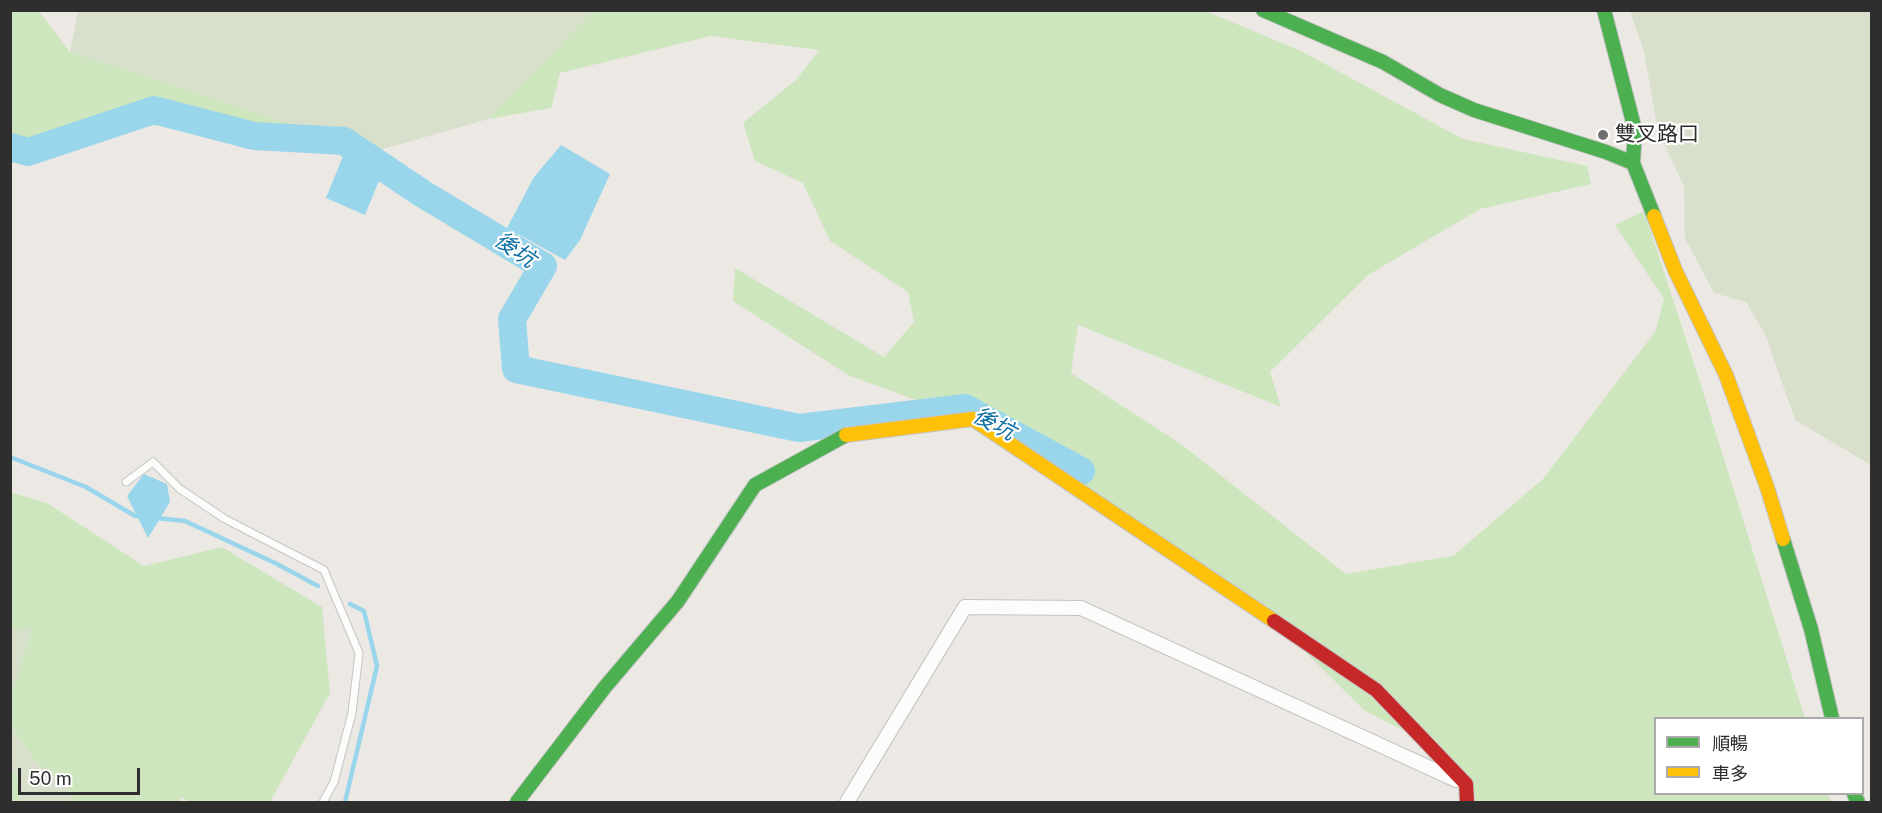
<!DOCTYPE html>
<meta charset="utf-8">
<style>
body{margin:0}
#map{position:relative;width:1882px;height:813px;overflow:hidden;background:#ece8e4;font-family:"Public Sans","Noto Sans TC",sans-serif}
canvas{display:block}
.frame{position:absolute;inset:0;border:12px solid #2e2e2e;pointer-events:none}
.legend{position:absolute;left:1654px;top:717px;width:210px;height:78px;box-sizing:border-box;background:#fff;border:2px solid #ababab;margin:0;padding:8px 10px;list-style:none;font-size:18px;color:#2e2e2e}
.legend li{display:flex;align-items:center;gap:12px;height:30px}
.legend b{width:30px;border:2px solid #ababab}
.scale{position:absolute;left:18px;top:768px;width:122px;height:27px;box-sizing:border-box;border:3px solid #2e2e2e;border-top:0;padding-left:8px;font-size:18px;line-height:21px;white-space:nowrap;color:#2e2e2e;-webkit-text-stroke:4px #fff;paint-order:stroke}
</style>
<div id="map">
<canvas width="1882" height="813"></canvas>
<div class="frame"></div>
<ul class="legend">
<li><b style="height:8px;background:#4caf50"></b>順暢</li>
<li><b style="height:8px;background:#ffc107"></b>車多</li>
</ul>
<div class="scale">50 m</div>
</div>
<script>
const g = document.querySelector('canvas').getContext('2d');
g.lineJoin = 'round';
function fillPath(path, color) {
  g.fillStyle = color;
  g.fill(path, 'evenodd');
}
function poly(rows) {
  const path = new Path2D();
  for (const r of rows) {
    path.moveTo(r[0], r[1]);
    for (let i = 2; i < r.length; i += 2) path.lineTo(r[i], r[i + 1]);
  }
  return path;
}
function trace(path, color, width, dash) {
  g.strokeStyle = color;
  g.lineWidth = width;
  g.lineCap = dash ? 'butt' : 'round';
  g.setLineDash(dash || []);
  g.stroke(path);
}
function label(font, color, halo, rows, align = 'center') {
  g.font = font + ' "Public Sans","Noto Sans TC",sans-serif';
  g.lineWidth = 4.5;
  g.setLineDash([]);
  g.textBaseline = 'middle';
  g.strokeStyle = halo;
  g.fillStyle = color;
  for (const [text, x, y, turn = 0] of rows) {
    g.save();
    g.translate(x, y);
    g.rotate((+turn || 0) * Math.PI / 180);
    g.textAlign = isNaN(turn) ? turn : align;
    if (halo) g.strokeText(text, 0, 0);
    g.fillText(text, 0, 0);
    g.restore();
  }
}
fillPath(poly([
 [38,10,70,52,306,129,380,150,289,142,103,119,50,149,11,140,11,11],
 [1203,10,1301,51,1463,139,1587,166,1591,184,1480,209,1368,275,1270,372,1281,407,1078,325,1071,373,1181,444,1346,574,1453,556,1543,479,1655,332,1664,299,1615,225,1644,211,1700,382,1805,718,1656,718,1656,794,1828,794,1831,802,1467,802,1466,784,1410,734,1364,710,1284,631,1015,437,848,375,733,301,735,268,884,357,914,322,908,292,830,241,803,183,755,161,743,123,797,79,819,50,711,36,560,73,551,108,488,119,592,11],
 [10,492,47,503,144,566,222,547,322,607,330,693,270,802,191,802,180,797,180,802,70,802,75,795,34,760,11,725,11,694,32,629,11,630],
 [10,768,17,775,20,802,11,802]
]), '#cee6be');
fillPath(poly([
 [78,10,592,10,592,11,488,119,380,150,306,129,70,52],
 [1630,11,1871,11,1871,465,1795,420,1766,336,1746,302,1714,293,1685,238,1684,186,1658,131,1644,52],
 [32,628,11,694,11,630],
 [10,725,34,760,75,796,70,802,20,802,17,775,11,768]
]), '#d8e0cc');
fillPath(poly([
 [561,145,610,174,580,240,565,260,507,228,534,177],
 [347,146,383,171,365,215,326,198],
 [144,474,167,484,170,502,148,538,127,496]
]), '#99d6ec');
trace(poly([
 [10,457,86,487,135,516,141,516],
 [156,518,185,521,275,563,318,586],
 [345,802,377,666,364,611,350,604]
]), '#99d6ec', 4.5);
trace(poly([
 [10,147,28,152,154,110,254,136,344,141,423,194,543,266,512,319,516,369,799,428,965,408,1081,471]
]), '#99d6ec', 28);
const lane = poly([
 [126,482,153,462,180,489,225,519,324,570,359,653,352,713,334,782,323,802]
]);
const street = poly([
 [847,802,965,607,1081,608,1456,780]
]);
const fast = poly([
 [1263,10,1383,62,1440,95,1474,110,1606,152,1633,163,1654,216],
 [1604,10,1635,130,1633,163],
 [1783,539,1811,629,1832,718],
 [1854,794,1858,802],
 [517,802,605,687,678,601,755,485,846,435]
]);
const slow = poly([
 [1654,216,1675,270,1726,375,1767,487,1783,539],
 [846,435,973,419,1274,621]
]);
const jam = poly([
 [1274,621,1376,690,1466,784,1467,802]
]);
trace(lane, '#c5c4c5', 9);
trace(street, '#c5c4c5', 16);
trace(fast, '#c5c4c5', 16);
trace(slow, '#c5c4c5', 16);
trace(jam, '#c5c4c5', 16);
trace(lane, '#fcfcfb', 7);
trace(street, '#fcfcfb', 14);
trace(fast, '#4caf50', 14);
trace(slow, '#ffc107', 14);
trace(jam, '#c62828', 14);
for (const [x, y, r, color] of [
 [1603,135,6,"#706f6e"]
]) {
  const dot = new Path2D();
  dot.arc(x, y, r, 0, 2 * Math.PI);
  g.fillStyle = color;
  g.fill(dot);
  trace(dot, '#fff', 2);
}
label('21px', '#2e2e2e', '#fff', [
 ["雙叉路口",1615,135]
], 'left');
label('italic 22px', '#0d6fa3', '#fff', [
 ["後坑",515,250,35],
 ["後坑",994,424,28]
]);
</script>
